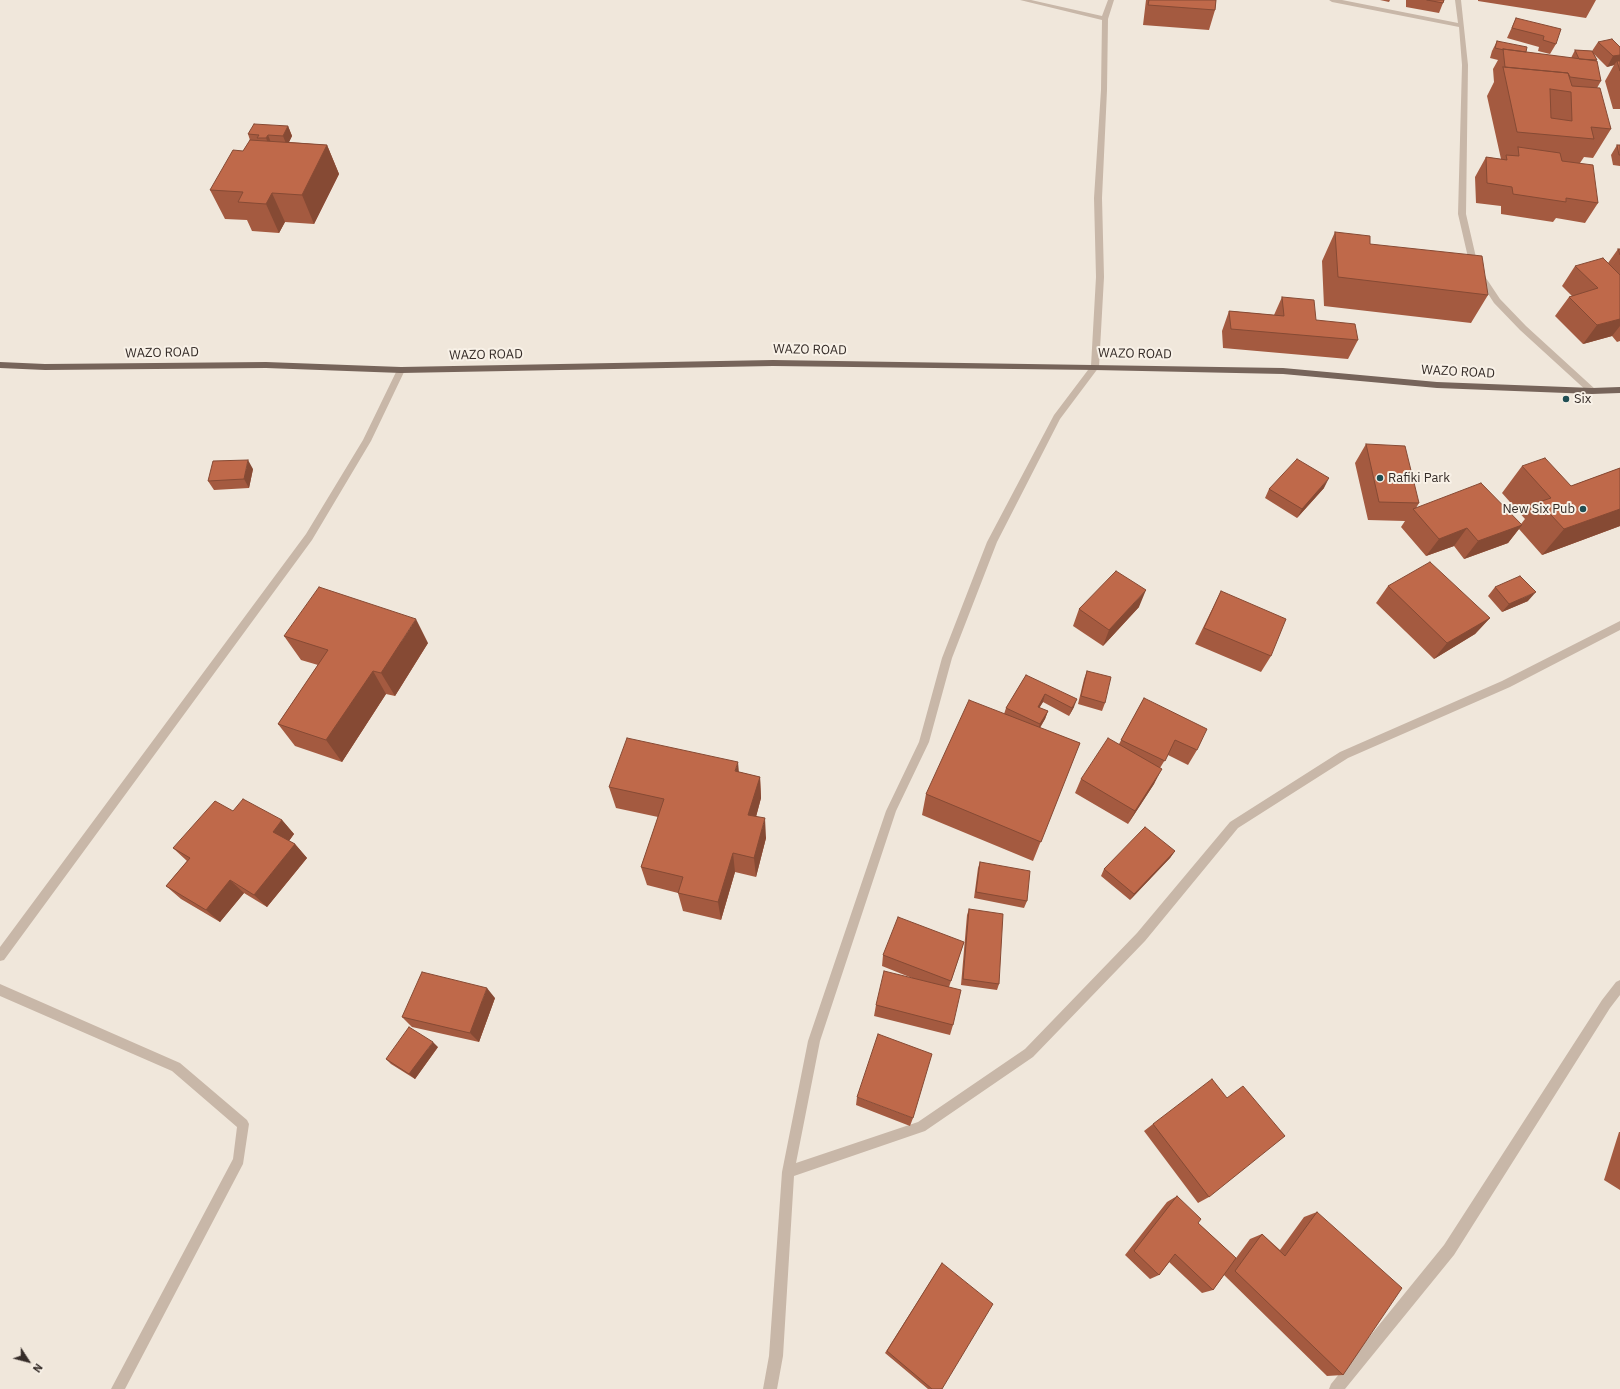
<!DOCTYPE html>
<style>
body{margin:0}
#map{position:relative;width:1620px;height:1389px;overflow:hidden;background:#f0e7db;font-family:"IBM Plex Sans",sans-serif}
canvas{display:block}
.north{position:absolute;left:8px;top:1341px;width:40px;height:40px;-webkit-text-stroke:3px #f8f1e7;paint-order:stroke;rotate:126deg;font-size:11px;font-weight:700;line-height:16px;text-align:center;color:#352c28}
.north::after{content:'';display:block;margin:auto;width:14px;height:18px;background:#352c28;clip-path:polygon(50% 0,100% 100%,50% 72%,0 100%)}
</style>
<div id="map">
<canvas width="1620" height="1389"></canvas>
<div class="north">N</div>
</div>
<script>
const g = document.querySelector('canvas').getContext('2d');
g.lineJoin = 'round';
function poly(rows) {
  const path = new Path2D();
  for (const r of rows) {
    path.moveTo(r[0], r[1]);
    for (let i = 2; i < r.length; i += 2) path.lineTo(r[i], r[i + 1]);
  }
  return path;
}
function fillPath(path, color) {
  g.fillStyle = color;
  g.fill(path, 'evenodd');
}
function trace(path, color, width, dash) {
  g.strokeStyle = color;
  g.lineWidth = width;
  g.lineCap = dash ? 'butt' : 'round';
  g.setLineDash(dash || []);
  g.stroke(path);
}
function label(font, color, halo, rows, align = 'center') {
  g.font = font + ' "IBM Plex Sans",sans-serif';
  g.lineWidth = 4;
  g.setLineDash([]);
  g.textBaseline = 'middle';
  g.strokeStyle = halo;
  g.fillStyle = color;
  for (const [text, x, y, turn = 0] of rows) {
    g.save();
    g.translate(x, y);
    g.rotate((+turn || 0) * Math.PI / 180);
    g.textAlign = isNaN(turn) ? turn : align;
    if (halo) g.strokeText(text, 0, 0);
    g.fillText(text, 0, 0);
    g.restore();
  }
}
fillPath(poly([
 [1020,0,1031,0,1102,16,1108,0,1114,0,1108,19,1107,90,1102,198,1104,277,1099,367,1060,419,997,542,952,658,929,742,896,811,820,1041,796,1163,918,1122,1025,1049,1137,933,1230,822,1340,752,1502,681,1620,621,1620,630,1510,687,1348,758,1238,828,1145,941,1033,1057,925,1131,794,1176,783,1356,777,1389,763,1389,769,1356,782,1172,808,1041,886,811,919,742,942,658,987,542,1054,415,1091,366,1096,277,1094,198,1101,90,1102,20,1020,0],
 [1329,0,1342,0,1458,23,1455,0,1461,0,1468,65,1466,214,1478,266,1500,299,1526,326,1595,389,1596,391,1595,393,1589,393,1520,330,1494,303,1470,266,1458,214,1462,65,1459,27,1332,2,1329,0],
 [401,367,405,370,371,441,312,540,4,960,0,961,0,947,306,534,363,440,397,370,401,367],
 [1620,980,1620,995,1610,1008,1454,1255,1345,1389,1329,1389,1331,1384,1444,1245,1602,1000,1616,982,1620,980],
 [0,984,180,1063,247,1120,249,1124,243,1164,125,1389,111,1389,233,1159,237,1127,172,1071,0,996,0,984]
]), '#c8b7a8');
fillPath(poly([
 [773,360,1283,368,1437,382,1592,388,1620,387,1620,393,1592,394,1437,388,1283,374,1095,370,773,366,401,373,266,368,45,370,0,368,0,362,45,364,266,362,401,367,773,360]
]), '#76645a');
fillPath(poly([
 [1146,0,1216,0,1215,10,1209,30,1143,25],
 [1380,0,1390,0,1389,2],
 [1406,0,1444,0,1443,3,1439,13,1406,7],
 [1478,0,1596,0,1586,18,1478,1],
 [1516,18,1556,44,1550,54,1538,51,1539,47,1507,38],
 [1497,41,1526,52,1571,58,1575,50,1592,51,1598,42,1620,47,1620,109,1613,109,1605,81,1614,65,1607,67,1594,54,1597,60,1596,61,1601,81,1597,88,1611,129,1593,158,1584,157,1580,163,1598,203,1585,223,1556,218,1553,222,1501,214,1501,206,1476,203,1475,177,1486,157,1501,159,1487,96,1494,82,1493,69,1498,60,1490,58,1492,51],
 [288,126,292,136,289,142,327,145,339,174,314,224,285,222,279,233,252,231,247,220,225,219,210,190,243,151,250,140,248,134],
 [1617,145,1620,145,1620,166,1613,165,1611,155],
 [1335,232,1370,244,1488,295,1471,323,1324,306,1322,261],
 [1618,249,1620,249,1620,341,1617,342,1612,336,1583,344,1555,316,1569,297,1572,296,1562,286,1575,266,1608,263],
 [1282,297,1316,320,1358,340,1348,359,1223,348,1222,331,1229,311,1274,315],
 [1366,444,1419,503,1416,508,1521,524,1525,519,1502,493,1522,466,1571,486,1620,468,1620,526,1542,555,1519,529,1508,543,1464,559,1454,546,1426,556,1401,527,1405,521,1368,520,1355,463],
 [253,469,249,488,214,490,208,481],
 [1324,488,1297,518,1265,498,1269,489],
 [1388,586,1490,618,1475,634,1434,659,1376,603],
 [1495,587,1528,601,1502,612,1488,596],
 [1221,591,1271,656,1261,672,1195,644],
 [1139,607,1103,646,1073,626,1079,609],
 [284,636,428,643,395,696,386,694,342,762,295,746,278,724,318,665,301,660],
 [1087,671,1105,703,1102,711,1078,704,1084,679],
 [1026,675,1074,707,1069,716,1043,702,1039,708,1048,711,1045,719,1040,728,1080,743,1033,861,922,815,926,794,1004,714,1006,708],
 [1144,698,1197,750,1188,765,1168,755,1160,768,1154,784,1128,824,1075,793,1081,779,1119,744],
 [739,772,760,777,761,798,756,817,766,838,756,877,735,872,721,920,683,911,678,893,647,885,641,867,658,817,616,808,609,787],
 [233,811,282,820,294,834,289,841,295,844,307,858,267,907,244,893,220,922,181,899,166,886,187,861,173,848],
 [1175,851,1170,858,1130,900,1101,876,1104,869],
 [980,862,1027,901,1024,908,974,898,978,868],
 [969,909,999,984,997,990,961,985,967,915],
 [964,942,949,987,953,1025,950,1035,874,1016,876,1005,912,978,882,966,883,955],
 [495,998,479,1042,412,1027,402,1017],
 [438,1047,415,1079,391,1064,386,1059],
 [857,1097,913,1118,910,1126,856,1105],
 [1227,1098,1209,1197,1198,1203,1144,1131,1153,1124],
 [1619,1132,1620,1132,1620,1190,1604,1180],
 [1177,1196,1198,1223,1236,1258,1250,1239,1262,1234,1280,1250,1304,1217,1317,1212,1343,1375,1327,1376,1224,1275,1213,1290,1202,1293,1169,1262,1159,1275,1150,1279,1125,1255,1167,1202],
 [942,1263,942,1389,928,1389,885,1353,939,1268]
]), '#a45a40');
fillPath(poly([
 [1620,55,1620,64,1617,61,1614,65,1607,67,1613,56],
 [288,126,292,136,287,146,283,136],
 [268,135,272,145,270,149,266,138],
 [327,145,339,174,314,224,302,195],
 [272,193,285,222,279,233,266,204],
 [1620,319,1620,326,1612,336,1583,344,1597,325],
 [248,460,253,469,249,488,244,479],
 [1329,478,1324,488,1297,518,1302,509],
 [1620,509,1620,526,1542,555,1564,529],
 [1522,525,1508,543,1464,559,1478,541],
 [1467,528,1454,546,1426,556,1439,539],
 [1146,590,1139,607,1103,646,1109,630],
 [1536,592,1528,601,1502,612,1509,604],
 [1490,618,1475,634,1434,659,1447,643],
 [416,619,428,643,395,696,381,673],
 [373,671,386,694,342,762,326,740],
 [1045,694,1043,702,1035,715,1038,707],
 [1077,699,1074,707,1069,716,1072,708],
 [1048,711,1045,719,1037,732,1040,724],
 [738,762,740,784,735,771],
 [1162,769,1154,784,1128,824,1135,811],
 [760,777,761,798,751,835,748,815],
 [765,818,766,838,756,877,754,858],
 [282,820,294,834,286,845,273,832],
 [295,844,307,858,267,907,254,895],
 [1175,851,1170,858,1130,900,1134,894],
 [733,853,735,872,721,920,718,902],
 [230,880,244,893,220,922,206,910],
 [487,988,495,998,479,1042,470,1033],
 [433,1042,438,1047,415,1079,409,1074]
]), '#864a34');
const building = poly([
 [1149,0,1216,0,1215,10,1148,5,1149,0],
 [1427,0,1444,0,1443,3,1427,0],
 [1516,18,1561,29,1556,44,1543,40,1544,36,1512,28,1516,18],
 [1612,39,1620,47,1620,55,1613,56,1598,42,1612,39],
 [1497,41,1527,47,1526,52,1503,49,1504,50,1495,48,1497,41],
 [1503,49,1597,61,1601,81,1570,77,1568,73,1505,67,1503,49],
 [1575,50,1592,51,1597,60,1579,59,1575,50],
 [1617,61,1620,61,1620,71,1617,61],
 [1503,67,1568,73,1572,86,1600,88,1611,129,1591,127,1594,139,1517,132,1503,67],
 [1550,89,1571,92,1572,121,1551,118,1550,89],
 [254,124,288,126,283,136,268,135,266,138,257,138,259,135,248,134,254,124],
 [250,140,327,145,302,195,272,193,266,204,238,202,243,192,210,190,233,150,243,151,250,140],
 [1617,145,1620,145,1620,155,1619,155,1617,145],
 [1518,147,1560,153,1562,161,1593,165,1598,203,1566,198,1566,202,1513,194,1512,187,1487,183,1486,157,1507,160,1506,155,1519,156,1518,147],
 [1335,232,1370,236,1370,244,1482,256,1488,295,1338,277,1335,232],
 [1618,249,1620,249,1620,255,1618,249],
 [1603,258,1620,275,1620,319,1597,325,1569,297,1598,288,1575,266,1603,258],
 [1282,297,1314,300,1316,320,1355,324,1358,340,1231,329,1229,311,1284,316,1282,297],
 [1366,444,1405,446,1419,503,1379,502,1366,444],
 [1545,458,1571,486,1620,468,1620,509,1564,529,1539,502,1551,498,1522,466,1545,458],
 [1297,459,1329,478,1302,509,1269,489,1297,459],
 [248,460,244,479,208,481,213,461,248,460],
 [1481,483,1522,525,1478,541,1467,528,1439,539,1413,509,1481,483],
 [1430,562,1490,618,1447,643,1388,586,1430,562],
 [1116,571,1146,590,1109,630,1079,609,1116,571],
 [1520,576,1536,592,1509,604,1495,587,1520,576],
 [319,587,416,619,381,673,373,671,326,740,278,724,328,650,284,636,319,587],
 [1221,591,1286,619,1271,656,1204,628,1221,591],
 [1087,671,1111,677,1105,703,1081,696,1087,671],
 [1026,675,1077,699,1072,708,1045,694,1038,707,1048,711,1040,724,1006,708,1026,675],
 [1144,698,1207,729,1197,750,1175,740,1165,761,1121,740,1144,698],
 [969,700,1080,743,1041,842,926,794,969,700],
 [627,738,738,762,735,771,760,777,748,815,765,818,754,858,733,853,718,902,678,893,683,877,641,867,664,799,609,787,627,738],
 [1108,738,1162,769,1135,811,1081,779,1108,738],
 [243,799,282,820,273,832,295,844,254,895,230,880,206,910,166,886,190,858,173,848,215,801,233,811,243,799],
 [1145,827,1175,851,1134,894,1104,869,1145,827],
 [980,862,1030,871,1027,901,976,892,980,862],
 [969,909,1003,914,999,984,963,979,969,909],
 [898,917,964,942,951,981,883,955,898,917],
 [884,971,961,990,953,1025,876,1005,884,971],
 [422,972,487,988,470,1033,402,1017,422,972],
 [409,1027,433,1042,409,1074,386,1059,409,1027],
 [878,1034,932,1054,913,1118,857,1097,878,1034],
 [1212,1079,1227,1098,1243,1086,1285,1136,1209,1197,1153,1124,1212,1079],
 [1177,1196,1201,1219,1198,1223,1236,1258,1213,1290,1175,1254,1159,1275,1134,1251,1177,1196],
 [1317,1212,1402,1288,1343,1375,1235,1271,1262,1234,1285,1256,1317,1212],
 [942,1263,993,1304,942,1389,932,1389,887,1351,942,1263]
]);
fillPath(building, '#bf694a');
trace(building, '#864a34', 1);
for (const [x, y, r, color] of [
 [1566,399,4,"#204f54"],
 [1380,478,4,"#204f54"],
 [1583,509,4,"#204f54"]
]) {
  const dot = new Path2D();
  dot.arc(x, y, r, 0, 2 * Math.PI);
  g.fillStyle = color;
  g.fill(dot);
  trace(dot, '#f8f1e7', 1.5);
}
label('13px', '#352c28', '#f8f1e7', [
 ["WAZO ROAD",810,350,1],
 ["WAZO ROAD",162,353,-1],
 ["WAZO ROAD",1135,354,1],
 ["WAZO ROAD",486,355,-1],
 ["WAZO ROAD",1458,372,3]
]);
label('13px', '#352c28', '#f8f1e7', [
 ["Six",1574,399],
 ["Rafiki Park",1388,478],
 ["New Six Pub",1575,509,"right"]
], 'left');
</script>
